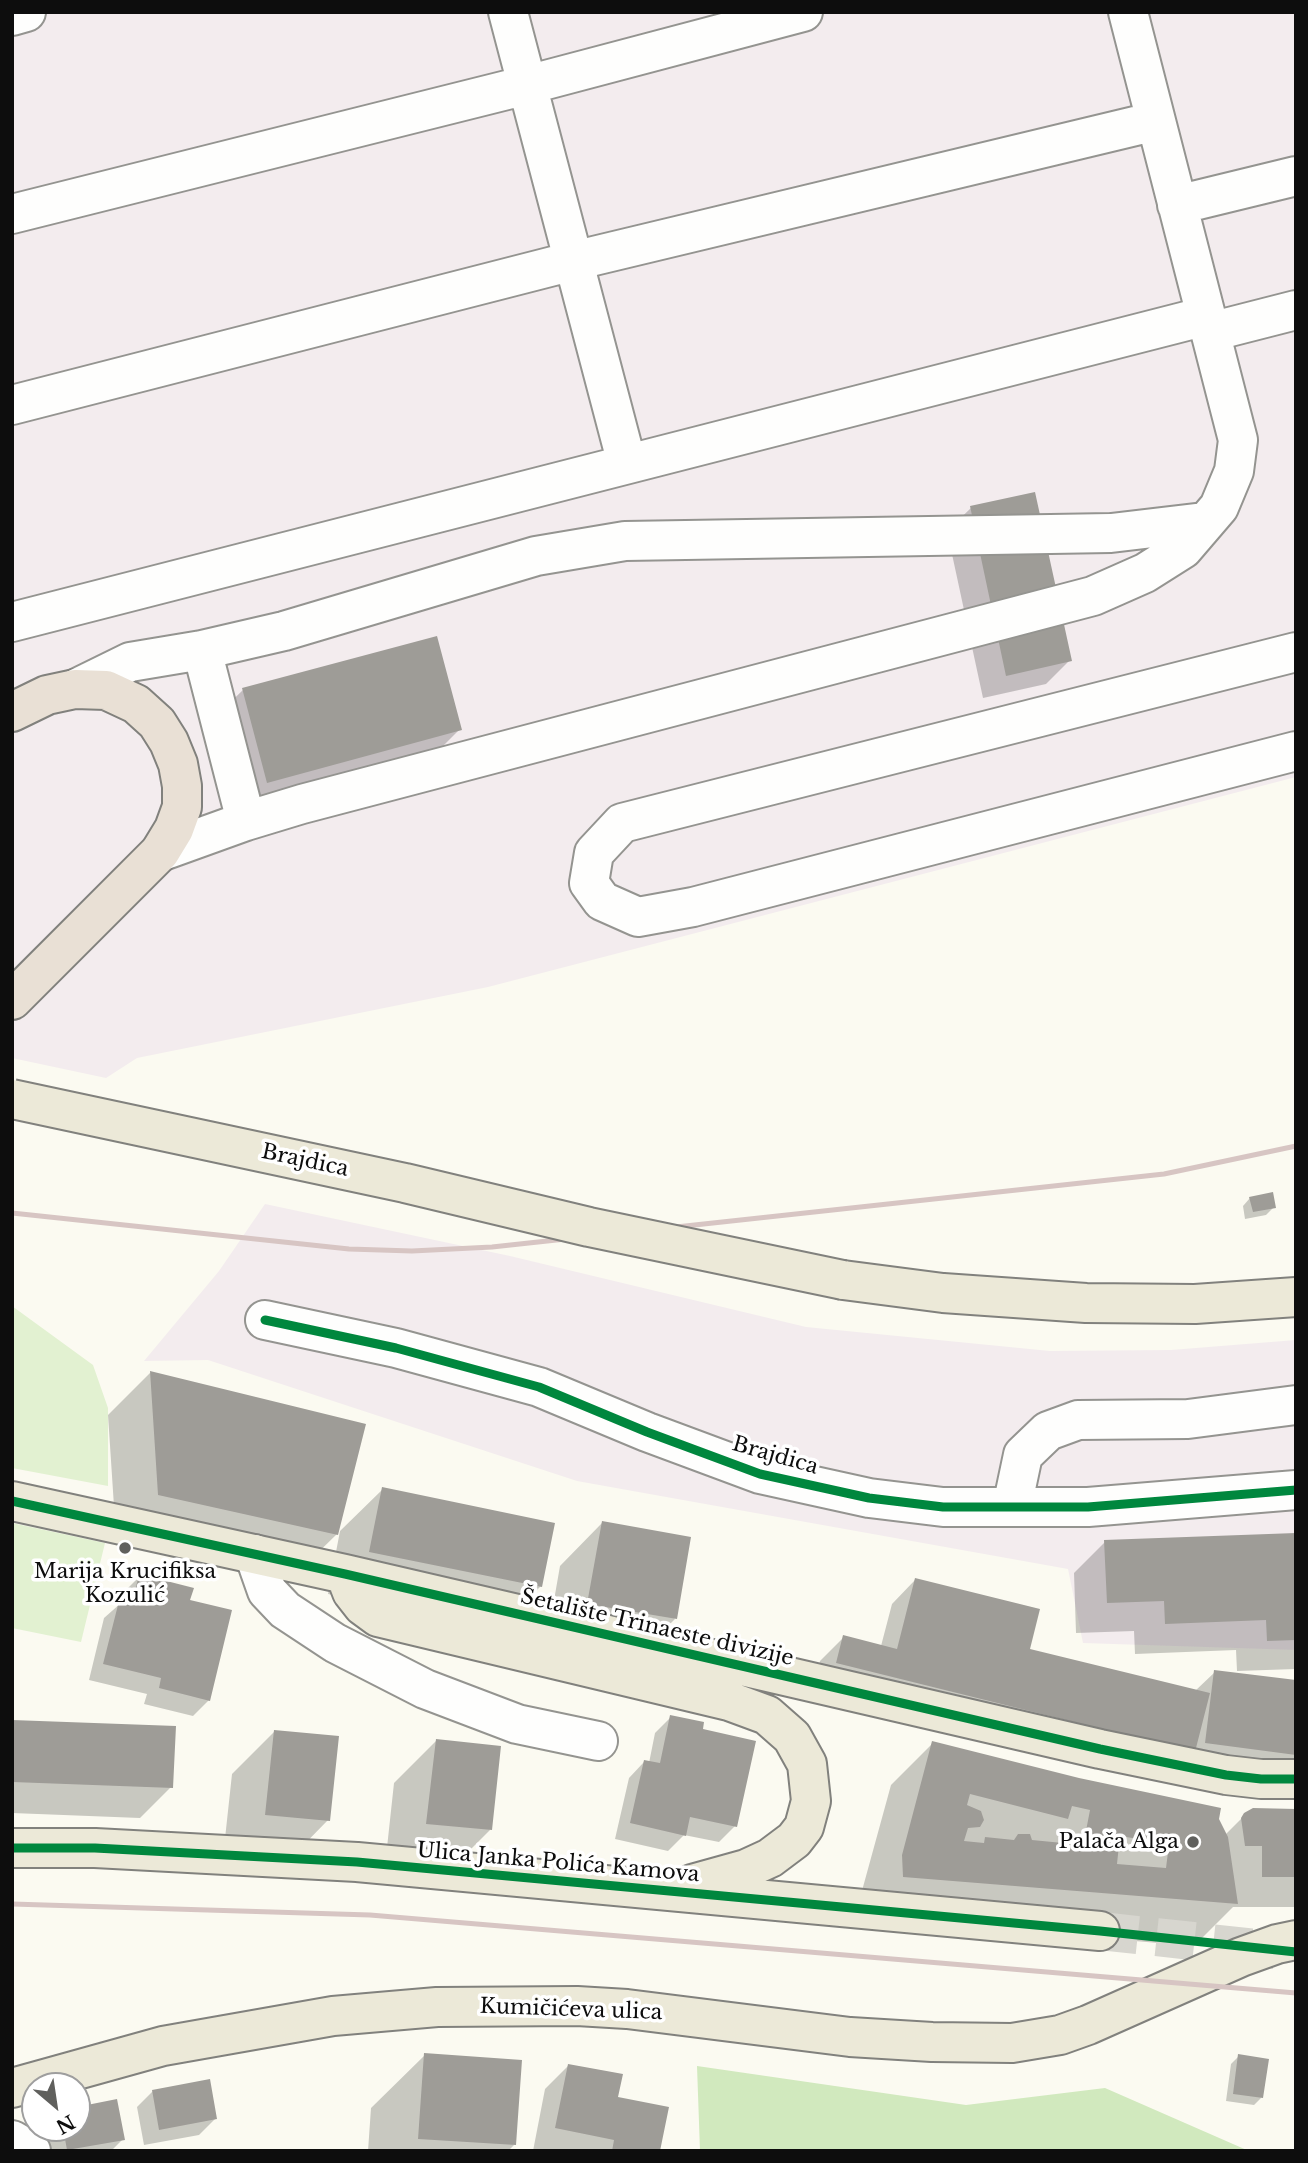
<!DOCTYPE html>
<meta charset="utf-8">
<style>
body{margin:0}
#map{position:relative;width:1308px;height:2163px;overflow:hidden;background:#fbfaf1;font-family:"Libre Baskerville",serif}
canvas{display:block}
.frame{position:absolute;inset:0;border:14px solid #0d0d0d;pointer-events:none}
.north{position:absolute;left:21px;top:2072px;width:70px;height:70px;box-sizing:border-box;background:#fff;border:2px solid #9e9e9e;border-radius:50%;rotate:151deg;font-size:19px;font-weight:700;line-height:28px;text-align:center;color:#0d0d0d}
.north::after{content:'';display:block;margin:auto;width:24px;height:32px;background:#60605d;clip-path:polygon(50% 0,100% 100%,50% 72%,0 100%)}
</style>
<div id="map">
<canvas width="1308" height="2163"></canvas>
<div class="frame"></div>
<div class="north">N</div>
</div>
<script>
const g = document.querySelector('canvas').getContext('2d');
g.lineJoin = 'round';
function fillPath(path, color) {
  g.fillStyle = color;
  g.fill(path, 'evenodd');
}
function poly(rows) {
  const path = new Path2D();
  for (const r of rows) {
    path.moveTo(r[0], r[1]);
    for (let i = 2; i < r.length; i += 2) path.lineTo(r[i], r[i + 1]);
  }
  return path;
}
function trace(path, color, width, dash) {
  g.strokeStyle = color;
  g.lineWidth = width;
  g.lineCap = dash ? 'butt' : 'round';
  g.setLineDash(dash || []);
  g.stroke(path);
}
function label(font, color, halo, rows, align = 'center') {
  g.font = font + ' "Libre Baskerville",serif';
  g.lineWidth = 7;
  g.setLineDash([]);
  g.textBaseline = 'middle';
  g.strokeStyle = halo;
  g.fillStyle = color;
  for (const [text, x, y, turn = 0] of rows) {
    g.save();
    g.translate(x, y);
    g.rotate((+turn || 0) * Math.PI / 180);
    g.textAlign = isNaN(turn) ? turn : align;
    if (halo) g.strokeText(text, 0, 0);
    g.fillText(text, 0, 0);
    g.restore();
  }
}
fillPath(poly([
 [12,12,1296,12,1296,777,488,987,137,1058,106,1078,12,1058],
 [265,1204,510,1256,806,1327,1050,1351,1171,1350,1296,1340,1296,1650,1083,1643,1068,1569,577,1481,208,1360,144,1361,219,1271]
]), '#f3ecee');
fillPath(poly([
 [12,1306,93,1365,108,1408,108,1486,12,1468],
 [12,1523,105,1543,81,1642,12,1628]
]), '#e2f1d1');
fillPath(poly([
 [697,2066,966,2105,1105,2088,1249,2151,700,2151]
]), '#d1e9be');
fillPath(poly([
 [971,508,1070,660,1046,684,983,698,947,531],
 [243,690,460,729,429,760,237,812,212,720],
 [1250,1198,1274,1207,1266,1215,1245,1219,1243,1206],
 [150,1373,364,1425,337,1534,294,1576,116,1537,108,1415],
 [383,1489,541,1586,498,1628,328,1594,340,1531],
 [602,1523,675,1619,633,1661,546,1646,560,1566],
 [1296,1535,1296,1669,1237,1671,1236,1650,1135,1654,1134,1631,1076,1633,1074,1573,1105,1542],
 [140,1576,188,1602,209,1700,193,1716,144,1704,147,1694,89,1680,104,1618,121,1603,124,1592],
 [915,1580,1028,1650,1195,1691,1215,1672,1296,1682,1296,1777,814,1686,820,1661,844,1637,881,1646,892,1604],
 [671,1717,701,1731,735,1826,719,1842,684,1835,668,1851,615,1839,629,1778,644,1762,649,1763,655,1733],
 [12,1721,171,1787,140,1818,12,1813],
 [274,1732,328,1820,286,1863,223,1857,232,1774],
 [436,1741,490,1830,448,1872,385,1866,394,1783],
 [933,1743,1217,1819,1225,1835,1248,1812,1296,1811,1296,1907,1233,1907,1194,1946,861,1918,860,1898,891,1785],
 [425,2055,514,2145,508,2151,368,2151,371,2108],
 [1239,2056,1261,2098,1254,2105,1226,2101,1231,2064],
 [569,2065,616,2098,658,2151,533,2151,545,2089],
 [153,2091,215,2119,199,2135,144,2145,137,2107],
 [77,2108,123,2139,111,2151,49,2151,44,2128,77,2128]
]), '#0003');
fillPath(poly([
 [1035,492,1072,661,1006,676,970,506],
 [437,636,462,730,267,783,242,688],
 [1273,1192,1276,1208,1253,1212,1249,1197],
 [150,1371,366,1424,338,1535,158,1495],
 [382,1487,555,1523,542,1587,369,1552],
 [602,1521,691,1537,677,1619,587,1604],
 [1296,1533,1296,1640,1267,1641,1266,1620,1165,1624,1164,1601,1107,1603,1104,1540],
 [139,1574,194,1588,190,1600,232,1610,210,1701,159,1688,161,1678,103,1664,119,1601,132,1604],
 [915,1578,1040,1609,1030,1649,1210,1693,1195,1752,836,1663,843,1635,897,1649],
 [1214,1670,1296,1680,1296,1755,1205,1743],
 [670,1715,704,1722,703,1729,756,1741,737,1827,690,1817,686,1836,630,1823,644,1760,660,1763],
 [12,1720,176,1726,173,1788,12,1782],
 [274,1730,339,1736,330,1821,265,1815],
 [436,1739,501,1746,492,1830,426,1824],
 [932,1741,1079,1778,1221,1808,1219,1819,1228,1837,1238,1904,903,1877,902,1855],
 [970,1794,1068,1819,1072,1806,1090,1810,1084,1841,1064,1837,1063,1843,1032,1840,1030,1834,1018,1834,1014,1840,985,1837,984,1843,964,1841,968,1828,980,1827,984,1820,981,1811,967,1805],
 [1120,1836,1169,1844,1166,1868,1117,1864],
 [1253,1808,1296,1809,1296,1877,1262,1877,1262,1846,1245,1846,1241,1818,1244,1813],
 [424,2053,522,2060,516,2145,418,2139],
 [1238,2054,1269,2059,1263,2098,1233,2094],
 [568,2064,623,2074,618,2097,669,2107,660,2151,612,2151,614,2140,555,2128],
 [210,2079,217,2119,159,2130,152,2090],
 [117,2099,125,2140,67,2150,63,2128,77,2128,77,2107]
]), '#9e9c97');
trace(poly([
 [1100,1931,1275,1950]
]), '#d7d6cf', 38, [38, 19]);
const minor = poly([
 [508,12,627,464],
 [12,16,26,12],
 [1177,205,1296,176],
 [12,214,527,85,803,12],
 [1210,332,1296,310],
 [12,405,573,261,1156,121],
 [12,622,1206,316],
 [202,650,246,821],
 [1296,652,622,823,594,853,589,883,602,901,638,917,693,907,1296,751],
 [75,689,130,662,202,650,284,631,536,556,625,541,1111,533,1204,522],
 [160,852,246,821,302,804,1093,596,1145,573,1183,549,1219,507,1234,471,1238,440,1128,12],
 [265,1320,396,1348,539,1387,647,1432,760,1474,869,1498,943,1507,1088,1507,1296,1490],
 [1012,1507,1023,1455,1048,1431,1078,1420,1188,1419,1296,1405],
 [254,1554,267,1591,285,1610,335,1643,425,1689,517,1724,598,1741],
 [12,2140,31,2151]
]);
const major = poly([
 [843,1280,943,1293,1086,1303,1195,1304,1296,1297],
 [12,1501,345,1574,1100,1749,1226,1775,1261,1779,1296,1779],
 [345,1574,352,1592,363,1606,378,1617,729,1701,767,1715,792,1737,807,1764,811,1801,804,1827,794,1840,770,1858,746,1869,692,1884],
 [12,1848,95,1848,357,1862,1100,1931],
 [12,2088,163,2046,333,2016,437,2007,577,2006,627,2009,850,2037,932,2042,1012,2043,1060,2035,1088,2025,1241,1957,1277,1944,1296,1940]
]);
const highway = poly([
 [12,712,47,695,75,689,106,690,136,704,157,723,169,742,178,764,182,786,182,807,174,829,160,852,12,1000]
]);
trace(minor, '#949490', 42);
trace(major, '#81817d', 42);
trace(highway, '#81817d', 42);
trace(minor, '#fefefd', 38);
trace(major, '#ece9d8', 38);
trace(highway, '#e9e0d5', 38);
trace(poly([
 [12,1213,349,1249,412,1251,492,1247,1164,1174,1296,1146],
 [12,1904,370,1915,1296,1993]
]), '#d7c5c3', 5);
const majorBridge = poly([
 [12,1099,405,1183,589,1227,843,1280]
]);
trace(majorBridge, '#81817d', 42, []);
trace(majorBridge, '#ece9d8', 38);
trace(poly([
 [265,1320,396,1348,539,1387,647,1432,760,1474,869,1498,943,1507,1088,1507,1296,1490],
 [12,1501,345,1574,1100,1749,1226,1775,1261,1779,1296,1779],
 [12,1848,95,1848,357,1862,1100,1931,1296,1952]
]), '#00873e', 9);
for (const [x, y, r, color] of [
 [125,1548,7,"#60605d"],
 [1193,1842,7,"#60605d"]
]) {
  const dot = new Path2D();
  dot.arc(x, y, r, 0, 2 * Math.PI);
  g.fillStyle = color;
  g.fill(dot);
  trace(dot, '#fff', 2.5);
}
label('21px', '#0d0d0d', '#fff', [
 ["Brajdica",305,1161,12],
 ["Brajdica",775,1456,16],
 ["Šetalište Trinaeste divizije",657,1628,13],
 ["Ulica Janka Polića Kamova",558,1863,5],
 ["Kumičićeva ulica",571,2010,2]
]);
label('21px', '#0d0d0d', '#fff', [
 ["Marija Krucifiksa",125,1572],
 ["Kozulić",125,1596],
 ["Palača Alga",1179,1842,"right"]
]);
</script>
